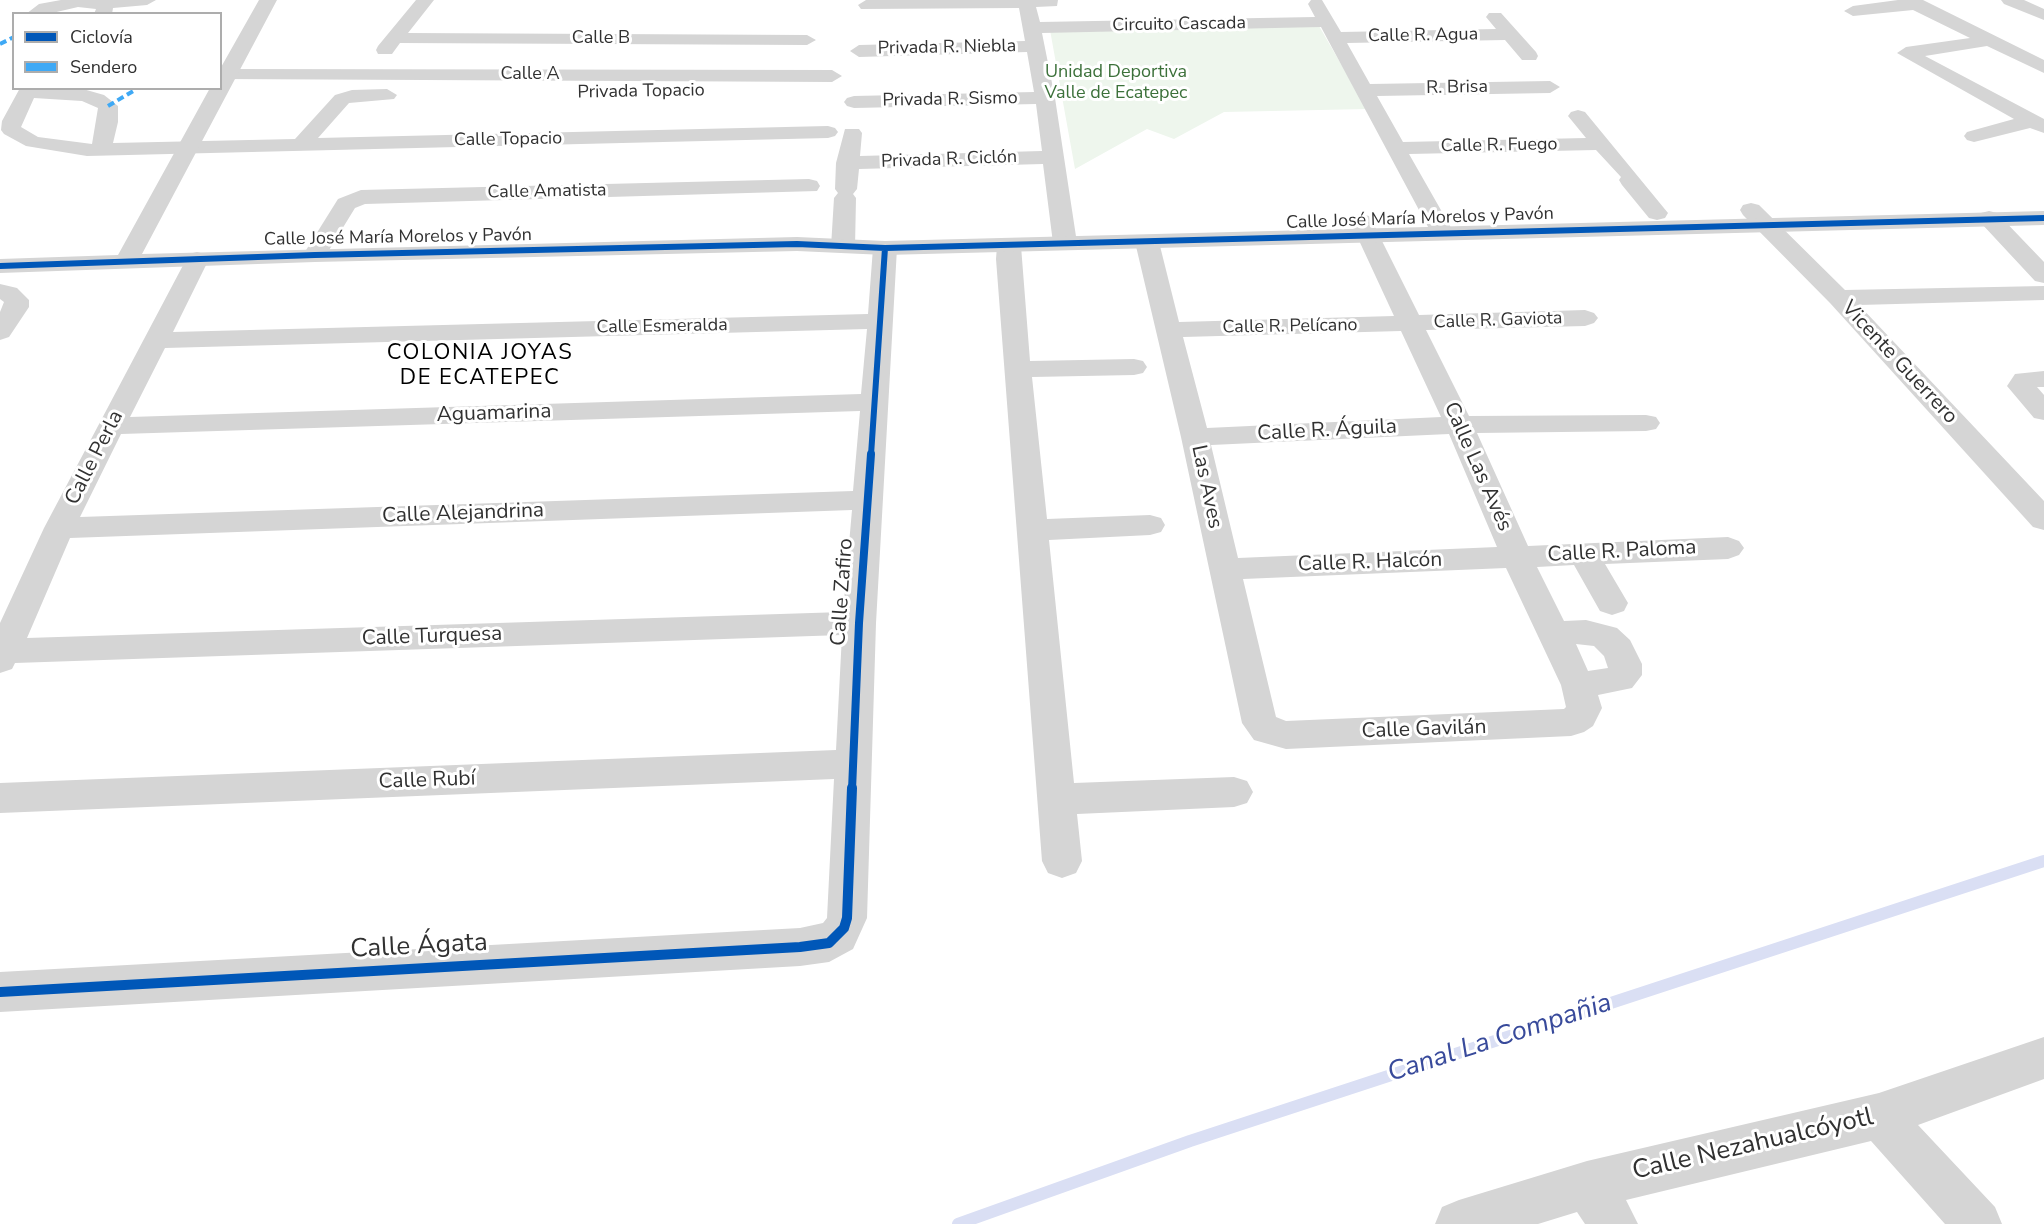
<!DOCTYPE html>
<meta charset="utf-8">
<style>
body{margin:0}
#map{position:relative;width:2044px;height:1224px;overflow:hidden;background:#fff;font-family:"Nunito Sans",sans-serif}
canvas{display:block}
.legend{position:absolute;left:12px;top:12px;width:210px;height:78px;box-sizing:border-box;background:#fff;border:2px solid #adadad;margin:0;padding:8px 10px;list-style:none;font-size:18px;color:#313131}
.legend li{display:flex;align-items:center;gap:12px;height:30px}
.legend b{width:30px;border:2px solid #adadad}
</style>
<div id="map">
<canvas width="2044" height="1224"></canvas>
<ul class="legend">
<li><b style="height:8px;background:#0057b8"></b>Ciclovía</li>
<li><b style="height:8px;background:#3fa9f5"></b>Sendero</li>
</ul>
</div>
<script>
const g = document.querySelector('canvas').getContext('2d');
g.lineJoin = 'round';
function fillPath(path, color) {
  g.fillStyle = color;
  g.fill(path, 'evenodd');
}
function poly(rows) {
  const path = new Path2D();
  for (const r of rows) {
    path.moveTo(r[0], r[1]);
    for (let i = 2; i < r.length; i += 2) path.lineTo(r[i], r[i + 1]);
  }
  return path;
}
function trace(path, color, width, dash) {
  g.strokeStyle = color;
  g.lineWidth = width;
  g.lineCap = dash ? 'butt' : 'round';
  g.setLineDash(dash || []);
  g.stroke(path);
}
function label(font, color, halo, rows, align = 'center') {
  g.font = font + ' "Nunito Sans",sans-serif';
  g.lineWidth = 6;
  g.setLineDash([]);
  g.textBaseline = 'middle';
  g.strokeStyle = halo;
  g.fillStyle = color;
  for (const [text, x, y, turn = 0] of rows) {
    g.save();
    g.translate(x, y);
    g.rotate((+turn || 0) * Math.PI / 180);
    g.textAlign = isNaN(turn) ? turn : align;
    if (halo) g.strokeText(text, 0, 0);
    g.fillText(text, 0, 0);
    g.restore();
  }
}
fillPath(poly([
 [1319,26,1367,109,1224,112,1174,139,1147,129,1075,169,1050,30]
]), '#eef6ed');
trace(poly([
 [958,1224,1190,1141,2044,861]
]), '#dadff4', 12);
fillPath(poly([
 [61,0,156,0,147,5,113,8,112,14,94,14,96,9,78,7,48,14,26,14,39,4,61,0],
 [416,0,434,0,408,33,807,35,816,40,807,45,400,43,392,54,378,54,376,50,378,46,416,0],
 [866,0,1058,0,1057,6,1036,7,1040,22,1315,17,1308,4,1311,0,1322,0,1341,32,1496,29,1486,17,1489,13,1501,13,1536,52,1538,56,1536,60,1522,60,1505,40,1347,43,1370,84,1550,81,1560,87,1550,93,1377,96,1403,142,1586,138,1568,116,1571,112,1578,110,1585,112,1668,213,1665,218,1657,220,1649,218,1622,185,1619,180,1621,177,1596,150,1409,154,1454,233,1450,238,1434,238,1321,27,1042,33,1055,98,1077,243,1073,248,1065,250,1057,248,1053,243,1043,164,859,169,857,189,853,194,856,198,855,247,851,252,835,252,831,247,834,198,838,193,835,189,836,163,845,129,859,129,862,133,860,156,1042,151,1036,104,854,108,847,106,844,102,847,98,854,96,1034,92,1027,52,859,57,850,51,859,45,1025,41,1019,8,861,9,858,5,866,0],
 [1898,0,1923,0,2044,60,2044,73,1987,46,1925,56,2044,119,2044,133,2030,128,1974,142,1967,140,1964,136,1967,132,2014,119,1897,53,1906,47,1970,38,1913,10,1853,16,1844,11,1853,6,1898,0],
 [2001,0,2024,0,2044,9,2044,20,2004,4,2001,0],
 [227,69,832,70,842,76,832,82,220,79,220,71,227,69],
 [20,88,83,89,104,95,118,106,118,122,113,143,295,139,335,95,352,90,387,89,397,95,394,99,349,103,318,138,828,126,835,128,838,132,835,136,828,138,87,156,26,146,4,134,1,130,2,121,20,88],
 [34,98,82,101,98,108,92,144,38,137,21,127,34,98],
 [809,179,817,181,820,186,817,191,365,204,355,208,323,260,307,260,303,255,338,199,361,190,809,179],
 [1751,203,1759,205,1845,290,2044,286,2044,300,1859,305,2044,501,2044,530,2033,527,1830,303,1743,215,1740,210,1743,205,1751,203],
 [1989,211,1997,213,2044,262,2044,283,2035,281,1981,223,1978,218,1981,213,1989,211],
 [1361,214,1369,216,1372,221,1419,315,1585,310,1594,313,1598,318,1594,323,1585,326,1426,330,1469,416,1646,415,1656,417,1660,423,1656,429,1646,431,1477,433,1528,546,1728,537,1739,541,1744,548,1739,555,1728,559,1605,564,1628,603,1624,611,1612,615,1600,611,1574,565,1537,567,1564,621,1586,620,1617,628,1630,640,1642,664,1642,675,1632,688,1598,695,1602,708,1593,726,1584,732,1571,736,1286,749,1254,740,1242,723,1181,437,1135,242,1139,237,1147,235,1155,237,1159,242,1179,322,1394,316,1350,221,1353,216,1361,214],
 [1401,331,1441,417,1207,428,1183,337,1401,331],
 [1449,434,1497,547,1238,558,1211,445,1449,434],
 [1506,568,1561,685,1566,707,1564,709,1286,721,1276,717,1243,579,1506,568],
 [1576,644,1594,646,1604,656,1608,668,1588,671,1576,644],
 [1009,239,1017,241,1021,246,1030,361,1134,359,1143,361,1147,367,1143,373,1134,375,1032,377,1047,519,1150,515,1161,518,1165,525,1161,532,1150,535,1049,540,1074,783,1234,777,1247,781,1253,792,1247,803,1234,807,1077,814,1082,861,1076,873,1062,878,1048,873,1042,861,996,259,997,246,1001,241,1009,239],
 [885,241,893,243,897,248,876,623,867,918,853,949,829,962,800,966,0,1012,0,972,800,928,823,923,827,918,834,779,0,813,0,783,836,750,842,635,15,663,12,669,0,673,0,623,44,528,189,254,197,252,205,254,209,259,173,332,868,314,873,248,877,243,885,241],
 [867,329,861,394,130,417,165,348,867,329],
 [860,411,853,491,80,517,121,434,860,411],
 [852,510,843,612,27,638,70,538,852,510],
 [0,284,17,288,29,300,29,307,9,337,0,340,0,312,4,302,0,299,0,284],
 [2044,371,2044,387,2037,387,2044,395,2044,420,2034,418,2007,386,2015,374,2044,371],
 [2044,1037,2044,1079,1918,1125,1995,1207,2002,1224,1945,1224,1871,1141,1626,1200,1638,1224,1585,1224,1577,1212,1538,1224,1435,1224,1442,1207,1459,1200,1587,1161,1879,1093,2044,1037]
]), '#d5d5d5');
fillPath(poly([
 [259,0,277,0,142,254,797,237,885,241,2044,211,2044,225,885,255,797,251,315,262,0,273,0,259,118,255,210,88,220,88,220,69,259,0]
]), '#d5d5d5');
trace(poly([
 [0,44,14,37],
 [108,106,135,90]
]), '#3fa9f5', 4, [7, 4]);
trace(poly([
 [0,266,315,255,797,244,885,248,2044,218],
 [871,455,885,248]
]), '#0057b8', 6);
trace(poly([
 [852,790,859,623,871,454]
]), '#0057b8', 8);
trace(poly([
 [0,992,800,947,829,943,844,928,847,918,852,788]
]), '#0057b8', 10);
label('18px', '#313131', '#fff', [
 ["Circuito Cascada",1179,25,-1],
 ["Calle R. Agua",1423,36,-1],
 ["Calle B",601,39],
 ["Privada R. Niebla",947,48,-1],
 ["Calle A",530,75],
 ["R. Brisa",1457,88,-1],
 ["Privada Topacio",641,92,-1],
 ["Privada R. Sismo",950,100,-1],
 ["Calle Topacio",508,140,-1],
 ["Calle R. Fuego",1499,146,-1],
 ["Privada R. Ciclón",949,160,-2],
 ["Calle Amatista",547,192,-1],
 ["Calle José María Morelos y Pavón",1420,219,-2],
 ["Calle José María Morelos y Pavón",398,238,-1],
 ["Calle R. Gaviota",1498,321,-2],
 ["Calle Esmeralda",662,327,-1],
 ["Calle R. Pelícano",1290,327,-1]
]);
label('18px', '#3c713a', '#fff', [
 ["Unidad Deportiva",1116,73],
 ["Valle de Ecatepec",1116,94]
]);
label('21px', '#313131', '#fff', [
 ["Vicente Guerrero",1899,363,47],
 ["Aguamarina",494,414,-2],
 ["Calle R. Águila",1327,431,-3],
 ["Calle Perla",95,458,-63],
 ["Calle Las Avés",1477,467,66],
 ["Las Aves",1206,487,78],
 ["Calle Alejandrina",463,514,-2],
 ["Calle R. Paloma",1622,552,-3],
 ["Calle R. Halcón",1370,563,-2],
 ["Calle Zafiro",843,592,-86],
 ["Calle Turquesa",432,637,-2],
 ["Calle Gavilán",1424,730,-2],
 ["Calle Rubí",427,781,-2]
]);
g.letterSpacing = '1.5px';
label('22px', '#000', '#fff', [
 ["COLONIA JOYAS",480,354],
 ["DE ECATEPEC",480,379]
]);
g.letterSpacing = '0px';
label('26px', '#313131', '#fff', [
 ["Calle Ágata",419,947,-3],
 ["Calle Nezahualcóyotl",1753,1145,-13]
]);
label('italic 27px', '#384a9b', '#fff', [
 ["Canal La Compañia",1500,1039,-18]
]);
</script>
